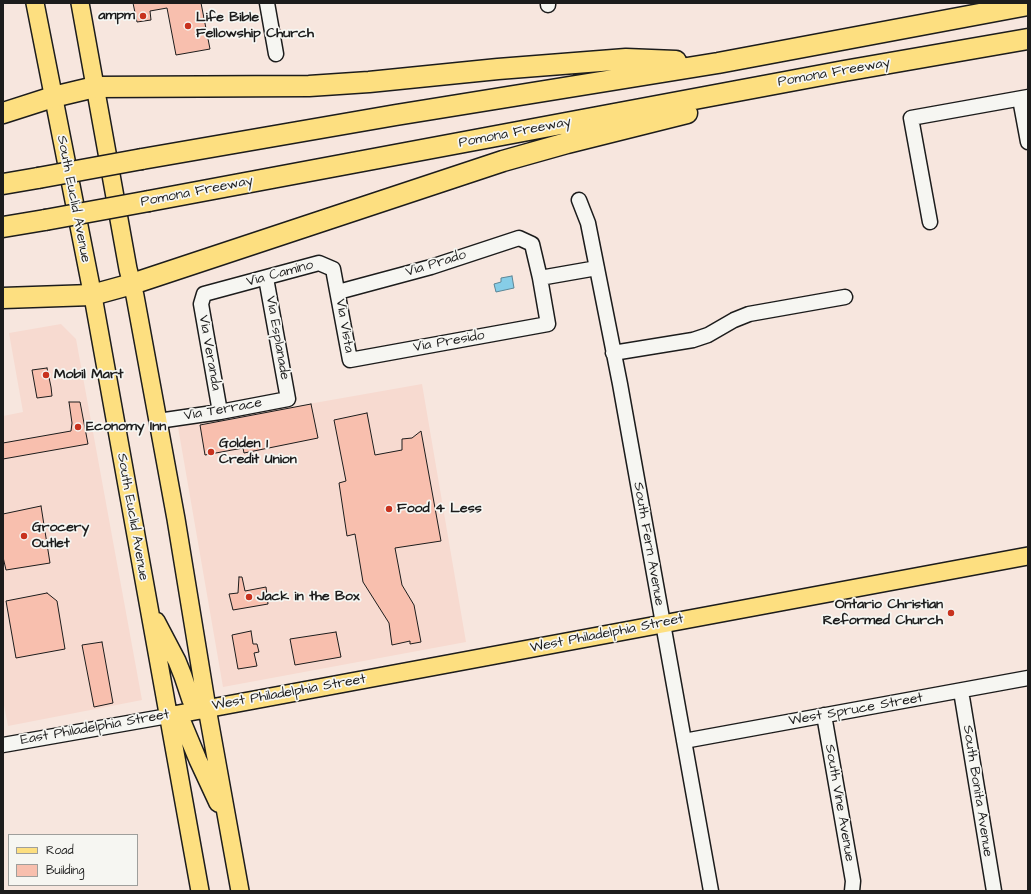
<!DOCTYPE html>
<style>
body{margin:0}
#map{position:relative;width:1031px;height:894px;overflow:hidden;background:#f7e6de;font-family:"Architects Daughter",sans-serif}
canvas{display:block}
.frame{position:absolute;inset:0;border:4px solid #1c1c1c;pointer-events:none}
.legend{position:absolute;left:8px;top:834px;width:130px;height:52px;box-sizing:border-box;background:#f6f6f2;border:1px solid #9f9f9c;margin:0;padding:5px 7px;list-style:none;font-size:12px;color:#1c1c1c}
.legend li{display:flex;align-items:center;gap:8px;height:20px}
.legend b{width:20px;border:1px solid #9f9f9c}
</style>
<div id="map">
<canvas width="1031" height="894"></canvas>
<div class="frame"></div>
<ul class="legend">
<li><b style="height:5px;background:#fddf80"></b>Road</li>
<li><b style="height:11px;background:#f8bfae"></b>Building</li>
</ul>
</div>
<script>
const g = document.querySelector('canvas').getContext('2d');
g.lineJoin = 'round';
function fillPath(path, color) {
  g.fillStyle = color;
  g.fill(path, 'evenodd');
}
function poly(rows) {
  const path = new Path2D();
  for (const r of rows) {
    path.moveTo(r[0], r[1]);
    for (let i = 2; i < r.length; i += 2) path.lineTo(r[i], r[i + 1]);
  }
  return path;
}
function trace(path, color, width, dash) {
  g.strokeStyle = color;
  g.lineWidth = width;
  g.lineCap = dash ? 'butt' : 'round';
  g.setLineDash(dash || []);
  g.stroke(path);
}
function label(font, color, halo, rows, align = 'center') {
  g.font = font + ' "Architects Daughter",sans-serif';
  g.lineWidth = 3.5;
  g.setLineDash([]);
  g.textBaseline = 'middle';
  g.strokeStyle = halo;
  g.fillStyle = color;
  for (const [text, x, y, turn = 0] of rows) {
    g.save();
    g.translate(x, y);
    g.rotate((+turn || 0) * Math.PI / 180);
    g.textAlign = isNaN(turn) ? turn : align;
    if (halo) g.strokeText(text, 0, 0);
    g.fillText(text, 0, 0);
    g.restore();
  }
}
fillPath(poly([
 [61,324,76,339,142,700,8,726,3,700,3,416,23,412,9,333],
 [422,384,466,642,223,687,178,427]
]), '#f7dad0');
const water = poly([
 [512,276,514,288,496,292,494,284,501,282,501,278,512,276]
]);
fillPath(water, '#86cde7');
trace(water, '#5c8696', 1);
const building = poly([
 [133,3,201,3,210,49,176,55,167,8,150,11,151,20,137,22,133,3],
 [47,368,51,387,52,396,37,398,32,370,47,368],
 [69,402,80,402,88,444,3,459,3,443,71,431,72,423,69,402],
 [311,404,318,438,244,453,243,448,205,455,200,425,311,404],
 [367,413,375,455,402,450,402,439,412,438,421,431,441,541,395,548,402,585,414,605,421,642,410,644,410,641,392,645,389,623,363,582,355,534,347,536,339,483,346,481,334,420,367,413],
 [41,506,50,563,6,570,3,557,3,514,41,506],
 [239,577,242,577,245,591,266,587,268,604,233,610,229,594,238,593,239,577],
 [47,593,57,601,65,649,16,658,6,601,47,593],
 [251,631,253,644,257,644,259,652,254,653,257,666,238,669,232,635,251,631],
 [336,632,341,657,295,665,290,639,336,632],
 [102,642,113,703,94,707,82,645,102,642]
]);
fillPath(building, '#f8bfae');
trace(building, '#1c1c1c', 1);
const minor = poly([
 [267,3,276,54],
 [548,3,548,5],
 [1020,99,1028,142],
 [579,200,588,223,620,384,711,891],
 [930,222,911,118,1028,97],
 [540,278,597,268],
 [613,353,693,340,708,335,734,320,749,314,845,297],
 [220,412,201,304,204,294,319,263,333,269,350,360,548,324,540,278,532,244,519,238,431,267,338,292],
 [158,421,220,412,288,399,266,278],
 [961,691,994,891],
 [824,715,853,881,852,891],
 [684,741,1028,678],
 [3,745,168,716]
]);
const major = poly([
 [35,3,94,302,200,891],
 [80,3,128,269,135,296,176,519,207,708,240,891],
 [156,621,177,661,183,676,191,700,207,708],
 [168,716,1028,556],
 [168,716,178,719,183,724,198,760,218,803]
]);
const highway = poly([
 [3,113,53,97,95,87,309,86,369,82,498,69,626,59,676,61],
 [142,159,396,115,718,63,1028,5],
 [3,184,38,178],
 [149,201,844,71,1028,39],
 [3,227,45,220],
 [3,298,92,295,132,284,503,161,567,143,687,113]
]);
trace(minor, '#1c1c1c', 17);
trace(major, '#1c1c1c', 20);
trace(highway, '#1c1c1c', 23);
trace(minor, '#f6f6f2', 14);
trace(major, '#fddf80', 17);
trace(highway, '#fddf80', 20);
const highwayBridge = poly([
 [38,178,142,159],
 [45,220,149,201]
]);
trace(highwayBridge, '#1c1c1c', 23, []);
trace(highwayBridge, '#fddf80', 20);
for (const [x, y, r, color] of [
 [143,16,4,"#c8321e"],
 [188,26,4,"#c8321e"],
 [46,375,4,"#c8321e"],
 [78,427,4,"#c8321e"],
 [211,452,4,"#c8321e"],
 [389,509,4,"#c8321e"],
 [24,536,4,"#c8321e"],
 [249,597,4,"#c8321e"],
 [951,613,4,"#c8321e"]
]) {
  const dot = new Path2D();
  dot.arc(x, y, r, 0, 2 * Math.PI);
  g.fillStyle = color;
  g.fill(dot);
  trace(dot, '#f6f6f2', 1.5);
}
label('bold 14px', '#1c1c1c', '#f6f6f2', [
 ["ampm",135,16,"right"],
 ["Life Bible",196,18],
 ["Fellowship Church",196,34],
 ["Mobil Mart",54,375],
 ["Economy Inn",86,427],
 ["Golden 1",219,444],
 ["Credit Union",219,460],
 ["Food 4 Less",397,509],
 ["Grocery",32,528],
 ["Outlet",32,544],
 ["Jack in the Box",257,597],
 ["Ontario Christian",943,605,"right"],
 ["Reformed Church",943,621,"right"]
], 'left');
label('14px', '#1c1c1c', '#f6f6f2', [
 ["Pomona Freeway",834,73,-10],
 ["Pomona Freeway",515,133,-11],
 ["Pomona Freeway",197,192,-11],
 ["South Euclid Avenue",73,199,79],
 ["Via Prado",436,264,-17],
 ["Via Camino",280,274,-15],
 ["Via Vista",344,326,80],
 ["Via Esplanade",277,338,80],
 ["Via Presido",449,342,-10],
 ["Via Veranda",209,353,80],
 ["Via Terrace",223,410,-10],
 ["South Euclid Avenue",132,517,80],
 ["South Fern Avenue",648,544,80],
 ["West Philadelphia Street",607,634,-11],
 ["West Philadelphia Street",289,693,-10],
 ["West Spruce Street",856,710,-10],
 ["East Philadelphia Street",95,728,-10],
 ["South Bonita Avenue",977,791,81],
 ["South Vine Avenue",839,803,80]
]);
</script>
